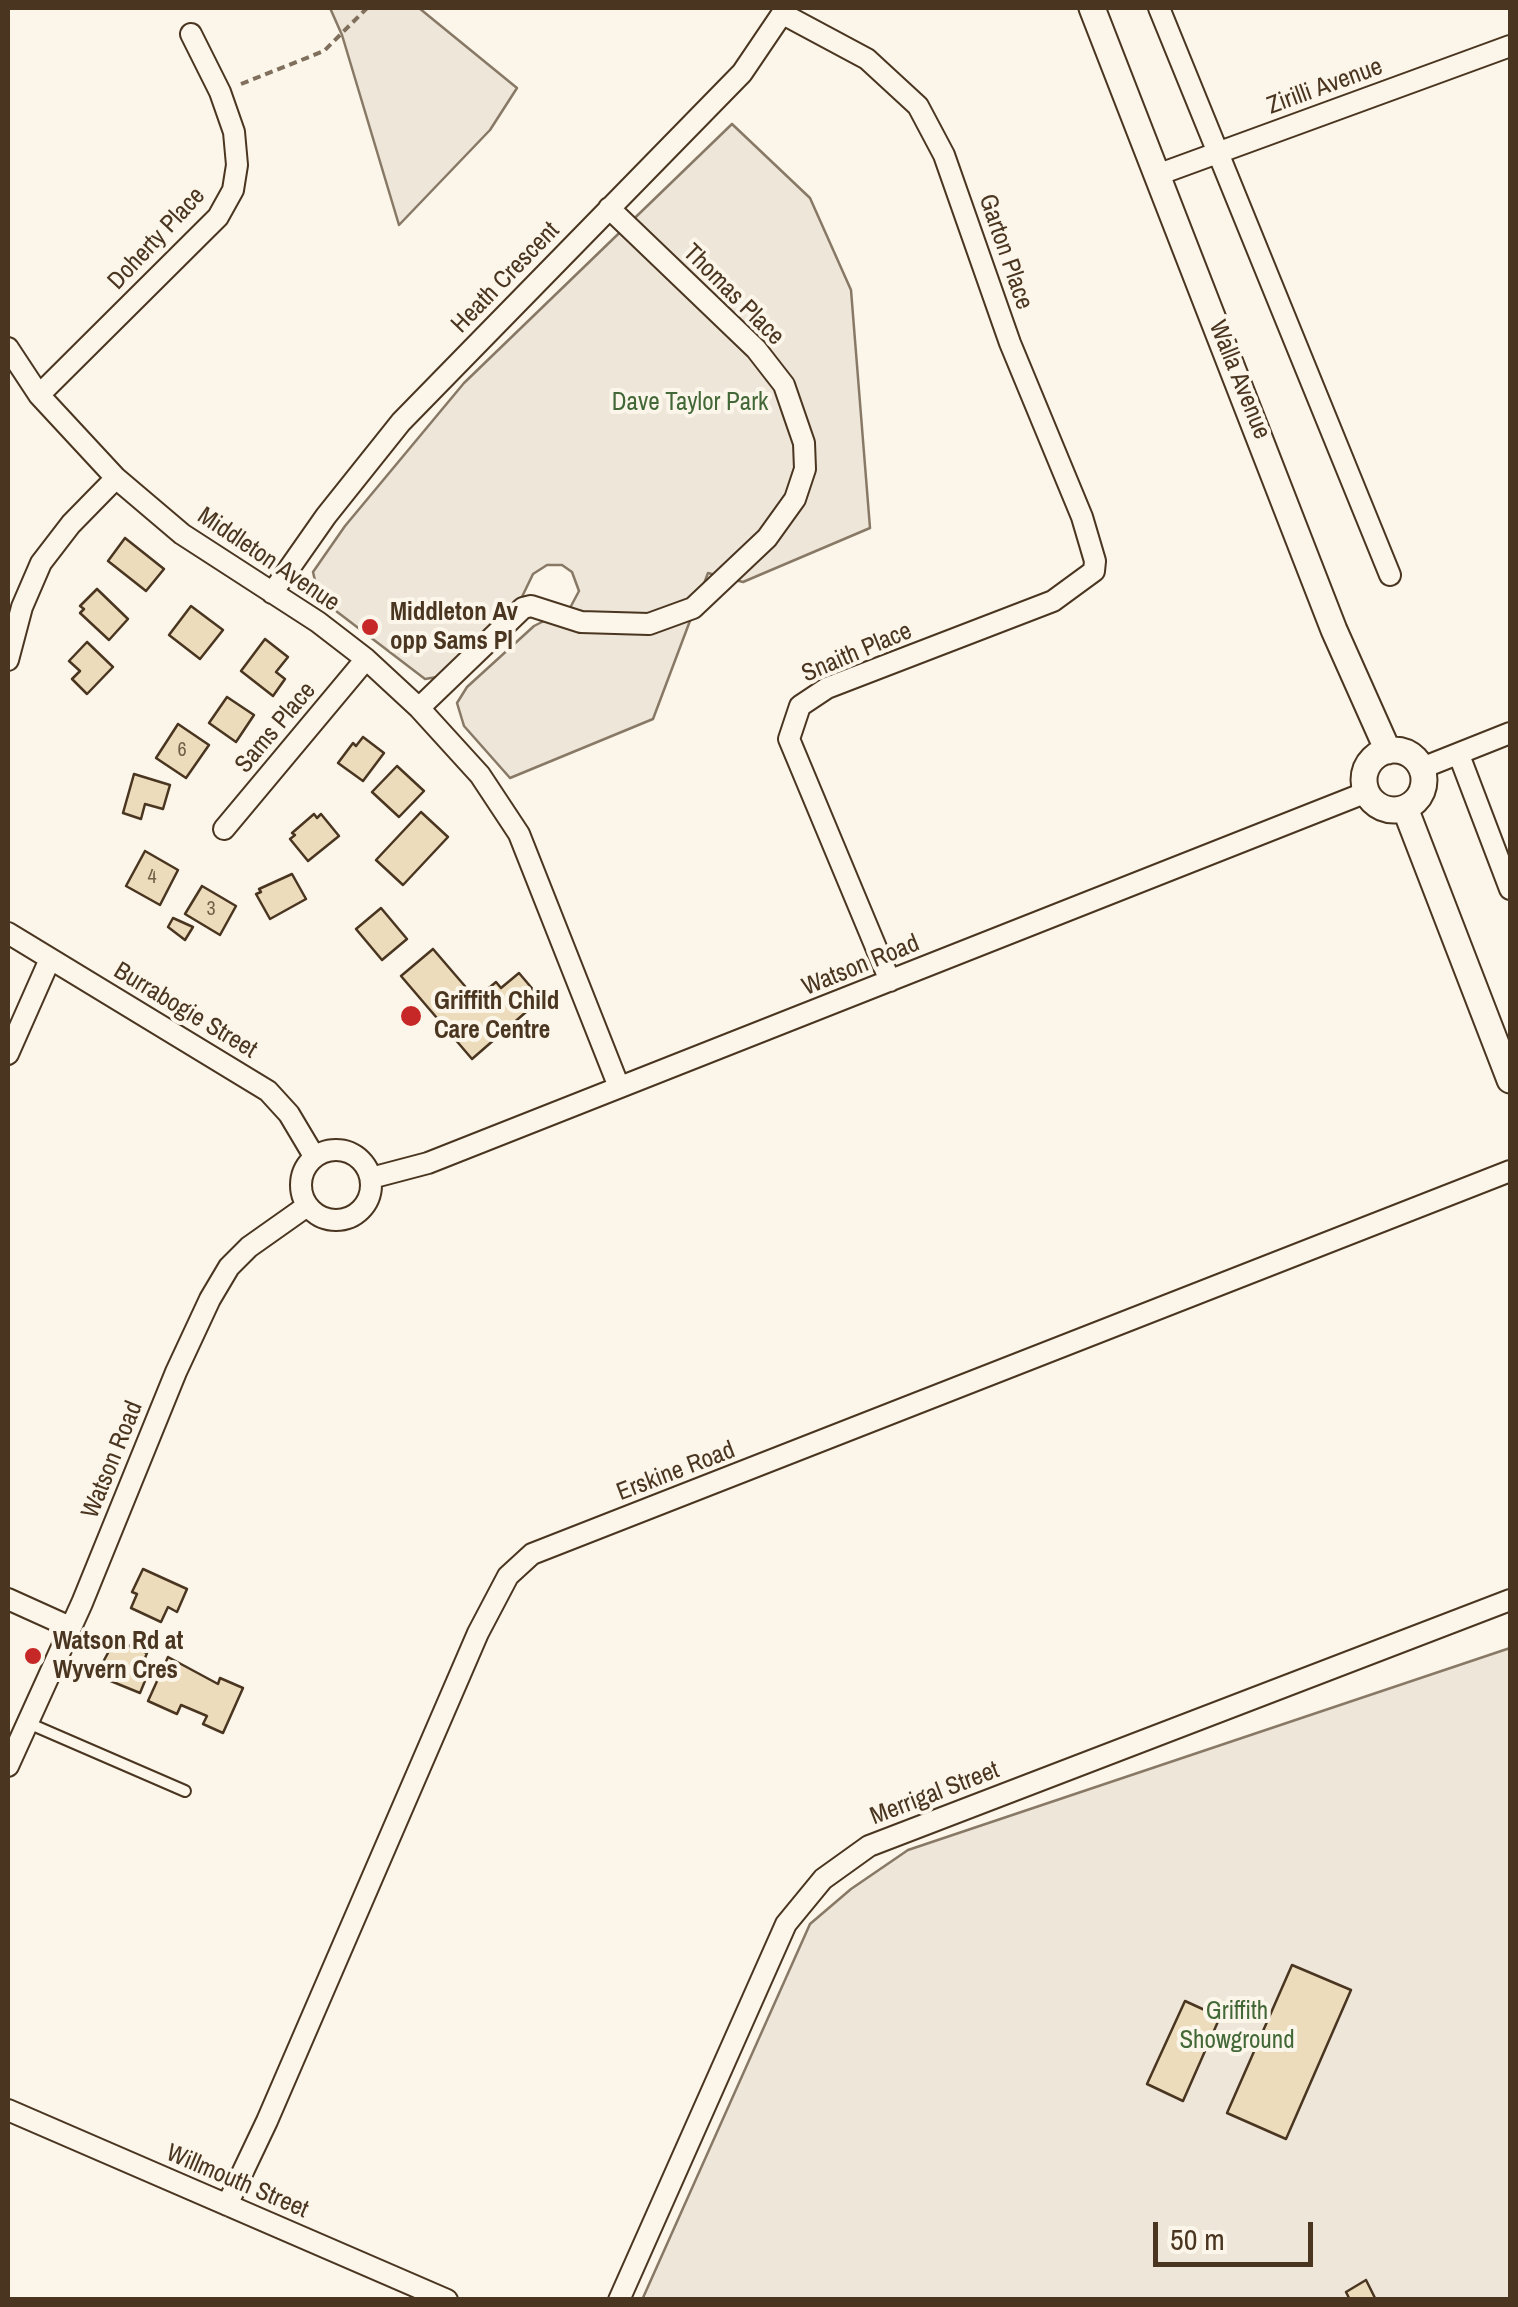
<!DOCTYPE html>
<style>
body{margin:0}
#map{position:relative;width:1518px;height:2307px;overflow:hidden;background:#fbf6e9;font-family:"Archivo Narrow",sans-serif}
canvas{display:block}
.frame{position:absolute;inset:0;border:10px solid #4a3520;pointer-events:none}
.scale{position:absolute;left:1153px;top:2222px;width:160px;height:45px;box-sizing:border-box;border:5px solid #4a3520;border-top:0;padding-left:12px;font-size:30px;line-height:35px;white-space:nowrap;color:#4a3520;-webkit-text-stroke:8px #fbf6e9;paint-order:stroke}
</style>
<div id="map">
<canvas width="1518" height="2307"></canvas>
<div class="frame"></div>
<div class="scale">50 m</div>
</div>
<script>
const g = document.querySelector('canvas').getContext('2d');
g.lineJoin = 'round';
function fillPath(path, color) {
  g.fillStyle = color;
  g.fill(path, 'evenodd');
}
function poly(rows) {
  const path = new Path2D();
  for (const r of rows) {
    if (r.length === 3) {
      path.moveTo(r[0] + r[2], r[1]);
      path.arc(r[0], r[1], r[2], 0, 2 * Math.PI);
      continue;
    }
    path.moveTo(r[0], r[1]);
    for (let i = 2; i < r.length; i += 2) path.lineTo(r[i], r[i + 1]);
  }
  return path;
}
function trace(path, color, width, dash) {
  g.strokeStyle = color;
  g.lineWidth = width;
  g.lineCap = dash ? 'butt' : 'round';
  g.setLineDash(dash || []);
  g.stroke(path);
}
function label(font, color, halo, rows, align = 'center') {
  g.font = font + ' "Archivo Narrow",sans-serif';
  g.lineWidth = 8;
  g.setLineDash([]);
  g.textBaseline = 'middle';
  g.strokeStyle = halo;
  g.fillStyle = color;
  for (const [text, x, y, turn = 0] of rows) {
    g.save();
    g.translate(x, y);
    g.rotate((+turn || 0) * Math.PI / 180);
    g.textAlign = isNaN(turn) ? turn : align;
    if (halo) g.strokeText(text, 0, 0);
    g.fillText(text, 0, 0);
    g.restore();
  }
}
const green = poly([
 [330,8,419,8,517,88,490,130,399,225,342,35,330,8],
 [732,124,810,198,851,290,870,528,743,582,708,573,653,719,510,778,464,726,457,703,467,687,534,626,570,608,579,591,572,572,562,565,547,565,533,574,520,601,449,675,425,679,319,598,313,572,345,526,464,383,732,124],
 [1510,1648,1510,2299,642,2300,810,1924,851,1889,908,1850,1510,1648]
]);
fillPath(green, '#ede6d9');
trace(green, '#887966', 2.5);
const building = poly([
 [125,538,164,569,146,591,108,561,125,538],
 [97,589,128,619,109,640,80,613,84,609,80,606,97,589],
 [191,606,223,630,200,659,169,635,191,606],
 [265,639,288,657,276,672,285,679,273,696,241,671,265,639],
 [87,642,113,667,87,694,72,679,80,671,69,661,87,642],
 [227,697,254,715,236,742,209,723,227,697],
 [178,724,209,745,186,778,156,758,178,724],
 [363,737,384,753,363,781,338,763,353,743,356,746,363,737],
 [397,766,424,791,399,817,372,792,397,766],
 [134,774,170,785,163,809,145,804,141,819,123,813,134,774],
 [421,812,448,837,403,885,376,860,421,812],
 [314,814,317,818,321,814,339,836,308,861,290,839,295,835,292,833,314,814],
 [145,851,178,870,160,905,126,886,145,851],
 [292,874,306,899,270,919,256,894,261,892,259,889,292,874],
 [202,886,236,906,220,935,185,914,202,886],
 [381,908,407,939,382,960,356,929,381,908],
 [173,918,193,927,185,940,168,927,173,918],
 [433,949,476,999,496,982,501,988,519,973,541,999,472,1059,401,976,433,949],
 [143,1569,187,1589,177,1612,168,1607,161,1622,131,1608,137,1594,132,1592,143,1569],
 [115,1640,147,1653,139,1673,147,1676,140,1693,96,1675,115,1640],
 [168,1657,218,1684,220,1678,243,1688,223,1733,203,1724,207,1716,181,1705,177,1714,148,1701,168,1657],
 [1292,1965,1351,1990,1286,2139,1227,2113,1292,1965],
 [1185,2001,1220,2017,1183,2101,1147,2084,1185,2001],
 [1366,2280,1376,2300,1350,2300,1346,2292,1366,2280]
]);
fillPath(building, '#ecdcbc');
trace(building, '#4a3520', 2.5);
const service = poly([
 [28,1723,185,1791]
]);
const minor = poly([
 [1159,8,1390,575],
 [783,14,867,59,918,106,944,155,1010,343,1082,517,1095,561,1094,571,1053,601,827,688,800,706,789,739,890,981],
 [1157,175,1510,46],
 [8,348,39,395,116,478,182,534,318,622,366,659,419,708,480,775,519,834,619,1087],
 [39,395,218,217,233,190,237,165,234,132,220,92,191,34],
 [272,593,326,516,401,422,742,73,786,8],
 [8,660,22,607,41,563,71,524,116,478],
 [419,708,523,608,531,606,581,622,649,624,693,608,767,538,795,499,805,469,804,443,784,385,756,349,609,208],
 [1459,755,1510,889],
 [1422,768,1510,733],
 [224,829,366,659],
 [8,933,268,1091,289,1114,314,1156],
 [8,1054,50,959],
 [336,1185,35],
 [371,1178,428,1163,1367,792],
 [8,1599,70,1627],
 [8,1766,82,1603,176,1372,210,1299,229,1267,249,1247,307,1206],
 [8,2110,447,2300],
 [227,2205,267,2121,478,1633,508,1576,532,1554,1510,1171],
 [619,2300,786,1924,823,1879,869,1846,1510,1600]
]);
const tertiary = poly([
 [1092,8,1334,630,1388,751],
 [1394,780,30],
 [1405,808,1510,1080]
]);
trace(service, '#4a3520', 14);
trace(minor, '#4a3520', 24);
trace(tertiary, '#4a3520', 29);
trace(poly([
 [241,84,324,51,367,8]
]), '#7f6f5c', 4, [8, 5]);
trace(service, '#fbf6e9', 10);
trace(minor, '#fbf6e9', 20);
trace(tertiary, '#fbf6e9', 25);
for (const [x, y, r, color] of [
 [370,627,10,"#c62828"],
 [411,1016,12,"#c62828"],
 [33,1656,10,"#c62828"]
]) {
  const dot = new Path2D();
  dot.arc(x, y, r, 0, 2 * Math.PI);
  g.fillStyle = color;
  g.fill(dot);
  trace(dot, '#fbf6e9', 4);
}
label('20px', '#725f47', null, [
 ["6",182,751],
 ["4",152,878],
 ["3",211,910]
]);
label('25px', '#4a3520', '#fbf6e9', [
 ["Zirilli Avenue",1325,87,-20],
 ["Doherty Place",157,239,-47],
 ["Garton Place",1005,252,71],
 ["Heath Crescent",506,278,-46],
 ["Thomas Place",733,295,45],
 ["Walla Avenue",1239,380,68],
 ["Middleton Avenue",268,560,34],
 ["Snaith Place",857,653,-23],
 ["Sams Place",276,728,-50],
 ["Watson Road",861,966,-22],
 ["Burrabogie Street",185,1011,31],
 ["Watson Road",113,1460,-68],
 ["Erskine Road",676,1472,-21],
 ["Merrigal Street",935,1794,-21],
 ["Willmouth Street",237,2182,23]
]);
label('25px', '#436837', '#fbf6e9', [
 ["Dave Taylor Park",690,403],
 ["Griffith",1237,2012],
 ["Showground",1237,2041]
]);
label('bold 25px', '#4a3520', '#fbf6e9', [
 ["Middleton Av",390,613],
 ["opp Sams Pl",390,642],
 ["Griffith Child",434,1002],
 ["Care Centre",434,1031],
 ["Watson Rd at",53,1642],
 ["Wyvern Cres",53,1671]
], 'left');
</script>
